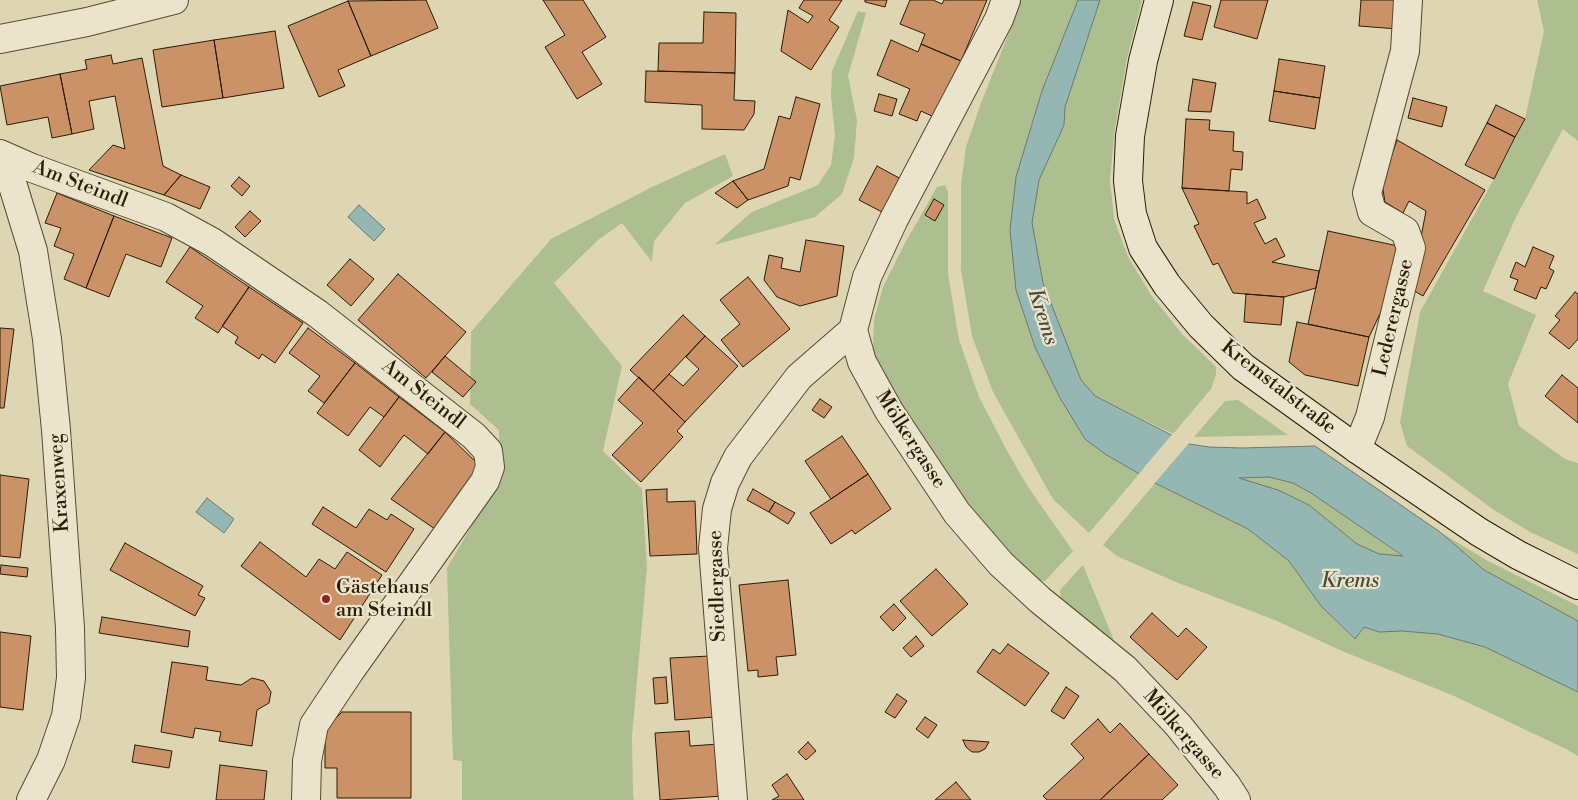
<!DOCTYPE html>
<meta charset="utf-8">
<style>
body{margin:0}
canvas{display:block;background:#ded5b2}
</style>
<canvas width="1578" height="800"></canvas>
<script>
const g = document.querySelector('canvas').getContext('2d');
g.lineJoin = 'round';
function fillPath(path, color) {
  g.fillStyle = color;
  g.fill(path, 'evenodd');
}
function poly(rows) {
  const path = new Path2D();
  for (const r of rows) {
    path.moveTo(r[0], r[1]);
    for (let i = 2; i < r.length; i += 2) path.lineTo(r[i], r[i + 1]);
  }
  return path;
}
function trace(path, color, width, dash) {
  g.strokeStyle = color;
  g.lineWidth = width;
  g.lineCap = dash ? 'butt' : 'round';
  g.setLineDash(dash || []);
  g.stroke(path);
}
function label(font, color, halo, rows, align = 'center') {
  g.font = font + ' "Libre Bodoni",serif';
  g.lineWidth = 4.5;
  g.setLineDash([]);
  g.textBaseline = 'middle';
  g.strokeStyle = halo;
  g.fillStyle = color;
  for (const [text, x, y, turn = 0] of rows) {
    g.save();
    g.translate(x, y);
    g.rotate((+turn || 0) * Math.PI / 180);
    g.textAlign = isNaN(turn) ? turn : align;
    if (halo) g.strokeText(text, 0, 0);
    g.fillText(text, 0, 0);
    g.restore();
  }
}
fillPath(poly([
 [1021,0,1078,0,1042,91,1016,177,1010,230,1016,290,1035,347,1060,398,1105,454,1139,474,1089,533,1053,499,993,392,972,336,961,270,961,184,966,147,981,103,1013,23],
 [1100,0,1142,0,1127,58,1114,135,1110,180,1114,219,1128,257,1151,295,1182,334,1216,367,1216,375,1211,389,1173,434,1095,396,1081,380,1043,283,1032,223,1039,180,1064,125,1065,107],
 [1537,0,1578,0,1578,141,1563,129,1516,217,1483,291,1536,315,1508,384,1519,426,1565,459,1578,463,1578,554,1530,532,1494,510,1407,446,1400,422,1420,312,1494,179,1525,119,1544,31],
 [858,11,866,13,848,76,857,120,854,158,842,194,815,217,714,245,752,212,818,185,831,165,835,135,831,96,832,71],
 [725,154,733,176,685,203,654,241,652,262,622,223,598,240,554,283,622,366,603,451,642,489,647,567,632,736,633,796,634,800,462,800,462,761,453,760,447,568,494,488,500,470,499,430,470,404,471,332,551,239,652,187],
 [945,185,948,192,948,274,959,340,979,397,1006,449,1028,487,1073,551,1045,581,1034,580,977,522,881,377,873,347,874,320,883,287,904,245,937,187],
 [1238,400,1288,435,1194,437,1225,401],
 [1270,477,1293,483,1311,493,1404,557,1379,554,1357,544,1309,505,1238,478],
 [1155,483,1248,529,1289,561,1321,606,1354,639,1364,627,1379,632,1402,631,1438,634,1485,647,1578,692,1578,756,1566,749,1452,695,1342,651,1277,621,1171,580,1117,556,1103,545],
 [1440,532,1488,561,1578,606,1578,621,1484,570],
 [1083,565,1117,648,1061,600,1060,590]
]), '#adbe8f');
const water = poly([
 [1078,0,1100,0,1065,107,1064,125,1039,180,1032,223,1043,283,1081,380,1095,396,1189,444,1209,447,1243,448,1315,446,1440,532,1484,570,1578,621,1578,692,1485,647,1438,634,1402,631,1379,632,1364,627,1355,639,1321,606,1289,561,1248,529,1155,483,1105,454,1085,439,1060,398,1035,347,1016,290,1010,230,1016,177,1042,91,1078,0],
 [1269,477,1293,483,1311,493,1403,556,1379,554,1357,544,1309,505,1278,490,1239,478,1269,477],
 [359,205,385,229,374,241,348,217,359,205],
 [207,498,234,519,224,533,196,512,207,498]
]);
fillPath(water, '#95b7b4');
trace(water, '#6b796e', 1);
fillPath(poly([
 [1174,432,1191,441,1153,485,1137,476]
]), '#ded5b2');
const building = poly([
 [426,0,438,28,371,56,348,1,426,0],
 [543,0,583,0,606,37,582,52,602,84,577,99,545,47,565,35,543,0],
 [804,0,842,0,829,20,839,27,811,70,781,51,788,10,808,23,813,16,799,8,804,0],
 [865,0,887,0,885,7,865,2,865,0],
 [910,0,933,0,942,4,944,0,987,0,961,61,921,44,925,34,900,24,910,0],
 [1221,0,1268,0,1257,39,1214,27,1221,0],
 [1361,0,1399,0,1398,29,1359,26,1361,0],
 [348,1,371,56,338,70,345,86,319,97,288,26,348,1],
 [1193,2,1211,6,1202,40,1184,36,1193,2],
 [704,12,736,13,735,73,658,71,659,43,703,43,704,12],
 [275,31,284,88,223,98,214,40,275,31],
 [214,40,223,98,162,107,153,50,214,40],
 [891,40,918,52,921,44,961,61,936,118,921,111,917,121,899,114,910,89,877,75,891,40],
 [111,55,113,64,142,58,163,166,181,175,164,195,89,170,113,145,125,149,115,96,89,101,94,129,72,134,60,74,87,69,85,60,111,55],
 [1279,59,1325,66,1320,98,1274,91,1279,59],
 [646,71,735,73,734,100,755,101,754,114,744,130,702,129,702,105,645,102,646,71],
 [60,74,72,134,52,138,48,117,7,125,0,86,60,74],
 [1193,79,1216,83,1211,112,1188,111,1193,79],
 [1274,91,1320,98,1315,129,1269,121,1274,91],
 [879,94,897,99,892,116,874,111,879,94],
 [796,97,820,104,800,180,790,177,788,186,748,200,733,181,764,169,779,116,790,119,796,97],
 [1413,98,1447,107,1442,127,1408,118,1413,98],
 [1496,105,1525,119,1515,137,1487,123,1496,105],
 [1186,119,1210,120,1209,130,1234,132,1233,151,1243,152,1242,170,1231,169,1229,191,1182,188,1186,119],
 [1487,123,1515,137,1494,179,1465,165,1487,123],
 [1397,140,1485,190,1423,296,1411,289,1426,211,1409,201,1403,213,1385,202,1382,184,1397,140],
 [877,166,901,179,884,213,859,200,877,166],
 [181,175,210,187,200,209,164,195,181,175],
 [239,177,250,186,242,196,231,186,239,177],
 [733,181,748,200,737,208,715,193,733,181],
 [1182,188,1247,192,1247,204,1257,199,1266,218,1254,223,1265,244,1276,238,1285,256,1272,262,1319,271,1316,288,1284,297,1233,293,1218,263,1213,265,1194,226,1199,224,1182,188],
 [57,193,114,216,86,288,64,279,74,254,54,246,61,228,45,223,57,193],
 [934,199,944,205,935,221,925,215,934,199],
 [250,211,261,221,245,237,235,227,250,211],
 [114,216,172,238,161,267,126,254,109,297,86,288,114,216],
 [1328,231,1398,246,1387,299,1369,337,1308,324,1328,231],
 [806,240,844,246,837,296,800,306,777,297,764,280,769,255,783,258,781,268,800,272,806,240],
 [190,247,249,287,218,333,195,318,203,306,166,282,190,247],
 [1533,247,1554,256,1549,268,1554,271,1546,289,1541,287,1536,299,1514,290,1518,280,1510,277,1516,262,1525,267,1533,247],
 [350,259,374,279,351,306,327,285,350,259],
 [398,274,466,332,426,378,358,320,398,274],
 [748,277,790,329,743,367,721,340,740,324,720,300,748,277],
 [249,287,303,323,275,363,262,354,259,359,235,343,238,337,222,326,249,287],
 [1575,292,1578,294,1578,339,1569,349,1549,333,1560,320,1555,316,1575,292],
 [1246,294,1284,297,1281,325,1244,322,1246,294],
 [683,315,705,336,653,391,630,370,683,315],
 [1297,322,1369,337,1358,386,1305,375,1289,362,1297,322],
 [0,328,14,329,4,408,0,408,0,328],
 [308,328,355,363,324,403,308,391,320,376,289,353,308,328],
 [705,336,738,366,685,422,653,391,669,374,683,386,699,369,686,357,705,336],
 [445,356,476,382,463,397,432,372,445,356],
 [355,363,399,397,384,417,370,407,348,436,317,413,355,363],
 [1562,375,1578,388,1578,423,1545,396,1562,375],
 [639,377,685,422,677,431,683,437,641,482,612,455,643,423,618,400,639,377],
 [399,397,445,432,428,454,404,435,380,467,359,450,399,397],
 [820,399,832,407,824,418,812,410,820,399],
 [445,432,479,465,435,529,391,499,445,432],
 [842,436,868,474,831,499,805,461,842,436],
 [868,474,891,509,855,534,852,530,831,544,810,513,868,474],
 [0,475,29,479,20,558,0,556,0,475],
 [667,489,667,502,695,501,697,554,650,556,646,490,667,489],
 [753,489,775,502,769,512,747,500,753,489],
 [775,502,795,513,788,524,769,512,775,502],
 [323,507,356,528,369,509,387,520,391,514,414,529,386,572,312,524,323,507],
 [260,542,306,577,319,559,335,569,347,552,382,575,340,640,241,566,260,542],
 [125,543,203,586,198,595,205,598,195,616,110,570,125,543],
 [1,565,28,568,27,577,0,574,1,565],
 [936,569,968,604,932,636,900,601,936,569],
 [788,580,796,655,776,657,778,675,758,677,758,670,748,671,739,585,788,580],
 [894,604,906,618,893,631,880,617,894,604],
 [1152,613,1178,637,1186,628,1207,647,1177,680,1130,637,1152,613],
 [102,617,190,631,188,647,99,633,102,617],
 [0,632,31,636,23,710,0,707,0,632],
 [916,636,924,646,911,657,903,648,916,636],
 [1008,644,1049,673,1025,706,977,672,993,649,1000,654,1008,644],
 [710,656,715,717,675,720,670,658,710,656],
 [172,662,208,667,206,680,241,685,252,678,264,681,271,692,269,703,257,710,252,746,219,741,221,732,195,728,193,738,161,732,172,662],
 [666,677,668,703,655,704,653,678,666,677],
 [1066,687,1079,696,1064,719,1051,711,1066,687],
 [897,694,907,701,895,718,885,712,897,694],
 [342,712,411,712,411,798,337,798,337,768,325,768,325,729,342,712],
 [925,717,937,725,928,738,916,729,925,717],
 [1098,719,1110,733,1120,723,1149,754,1100,800,1047,800,1043,796,1084,758,1071,744,1098,719],
 [689,731,690,746,719,744,723,796,660,800,655,733,689,731],
 [963,740,989,742,985,749,979,752,972,752,966,747,963,740],
 [808,742,816,751,806,760,798,752,808,742],
 [135,745,172,751,169,768,132,762,135,745],
 [1149,754,1178,785,1162,800,1100,800,1149,754],
 [220,765,267,771,264,800,216,800,220,765],
 [787,774,804,800,772,800,779,796,772,785,787,774],
 [956,782,971,800,935,800,956,782]
]);
fillPath(building, '#cc9267');
trace(building, '#2c1c05', 1);
const minor = poly([
 [1006,0,999,19,894,219,867,277,853,330,862,362,889,411,957,513,1001,564,1040,600,1125,669,1178,725,1227,786,1236,800],
 [0,39,87,22,174,0],
 [0,154,32,168,166,217,212,242,318,314,474,436,488,451,490,467,485,481,350,671,314,725,307,761,306,800],
 [0,166,13,186,33,251,47,339,56,430,70,628,71,678,66,716,51,760,31,800],
 [1357,449,1370,417,1411,248,1405,231,1372,212,1367,193,1405,51,1408,0],
 [733,800,713,548,717,509,725,483,738,457,799,377,853,330]
]);
const secondary = poly([
 [1159,0,1143,61,1130,136,1128,181,1132,214,1143,248,1167,285,1201,326,1243,367,1357,449,1479,532,1518,555,1578,585]
]);
trace(minor, '#584a30', 30);
trace(secondary, '#2c1c05', 30);
trace(minor, '#eae4cd', 28);
trace(secondary, '#eae4cd', 28);
for (const [x, y, r, color] of [
 [326,599,5,"#8f2418"]
]) {
  const dot = new Path2D();
  dot.arc(x, y, r, 0, 2 * Math.PI);
  g.fillStyle = color;
  g.fill(dot);
  trace(dot, '#eae4cd', 2);
}
label('20px', '#2c1c05', '#eae4cd', [
 ["Am Steindl",80,185,21],
 ["Lederergasse",1394,318,-77],
 ["Kremstalstraße",1278,388,38],
 ["Am Steindl",423,395,38],
 ["Mölkergasse",910,440,57],
 ["Kraxenweg",60,483,-94],
 ["Siedlergasse",718,586,-92],
 ["Mölkergasse",1183,735,49]
]);
label('20px', '#2c1c05', '#eae4cd', [
 ["Gästehaus",336,588],
 ["am Steindl",336,611]
], 'left');
label('italic 21px', '#4c4a3a', '#eae4cd', [
 ["Krems",1042,317,72],
 ["Krems",1350,582]
]);
</script>
